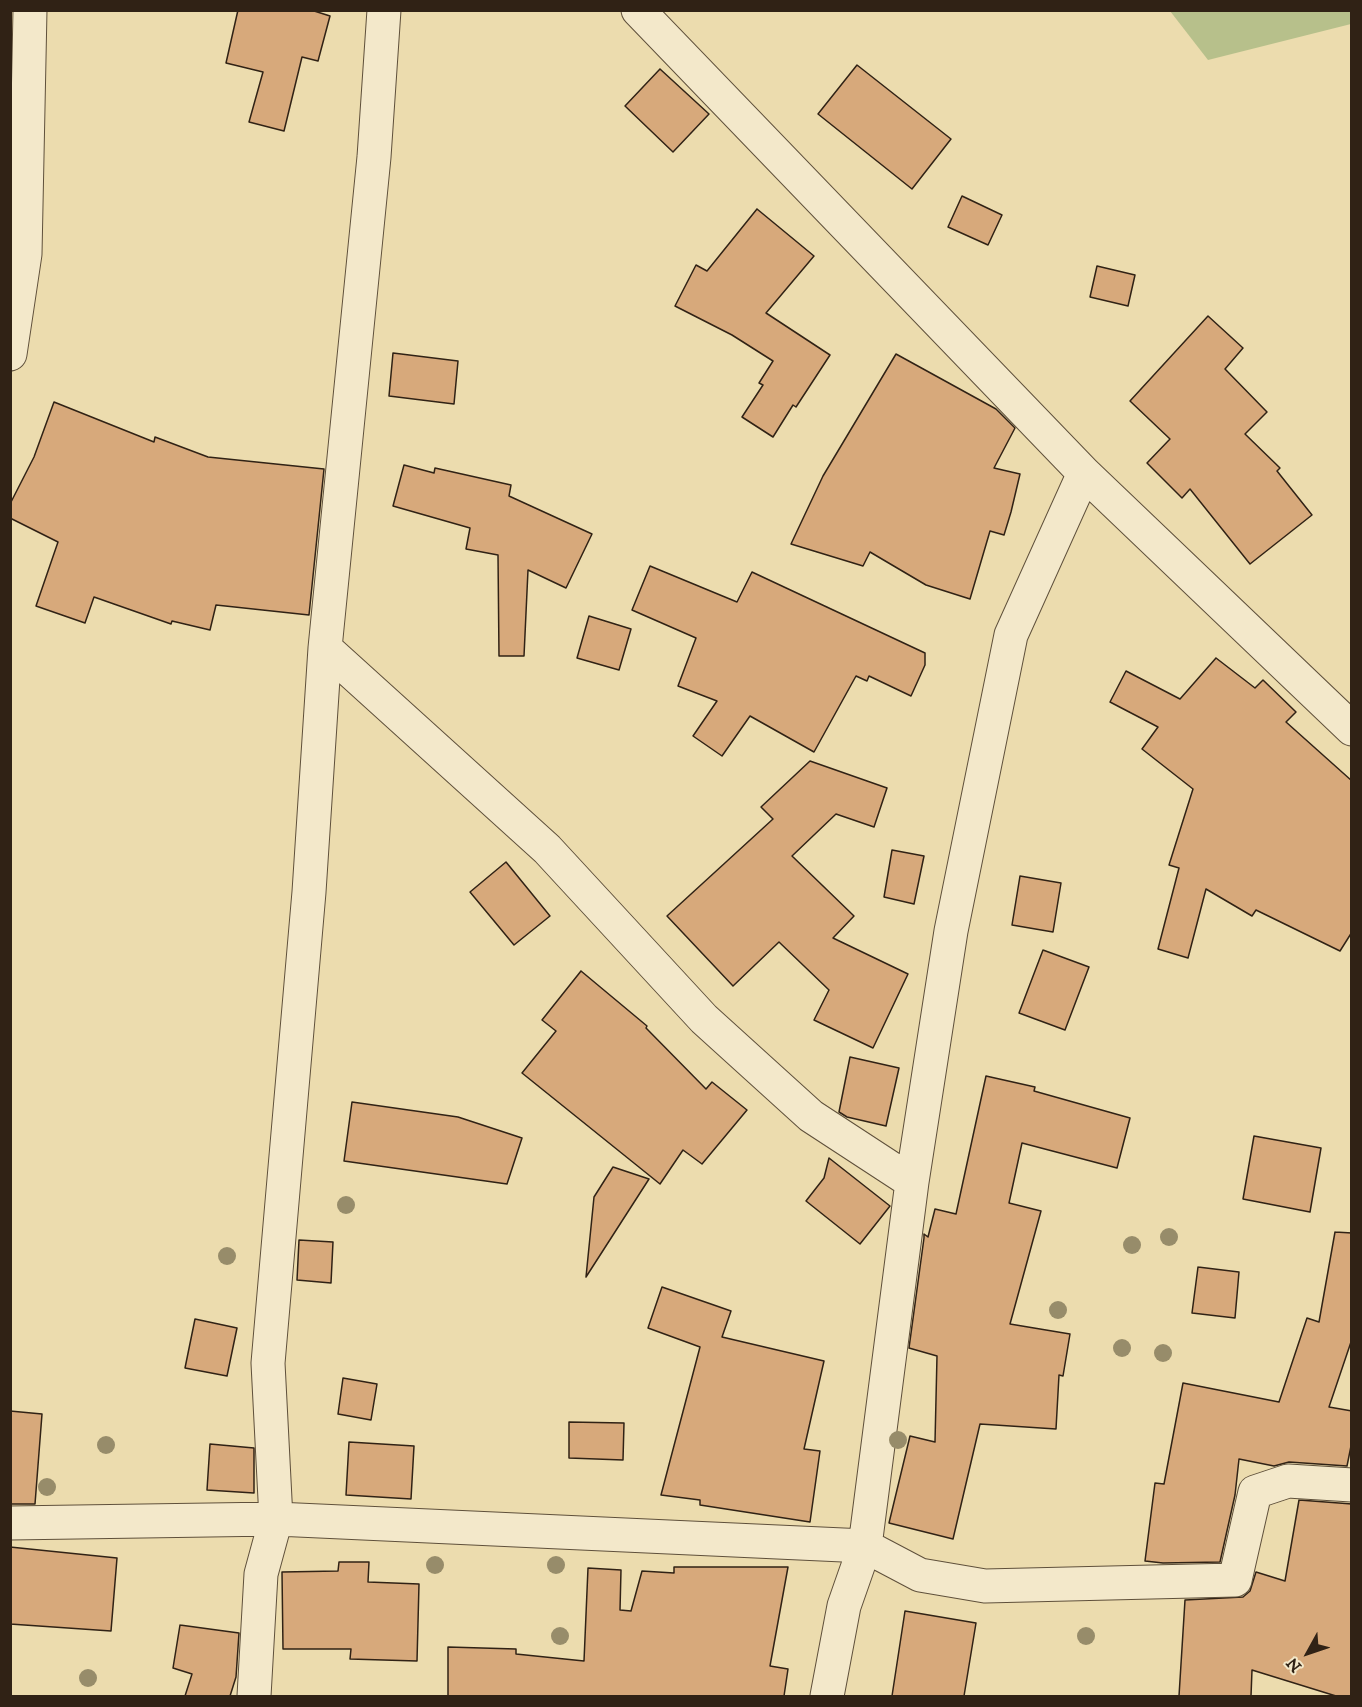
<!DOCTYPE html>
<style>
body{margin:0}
#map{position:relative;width:1362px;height:1707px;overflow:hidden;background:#ecdcae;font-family:"IM FELL DW Pica",serif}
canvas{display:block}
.frame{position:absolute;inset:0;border:12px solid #302215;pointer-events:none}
.north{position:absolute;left:1278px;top:1623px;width:60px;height:60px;-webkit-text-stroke:4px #f3e8ca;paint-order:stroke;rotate:230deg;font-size:16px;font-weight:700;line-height:24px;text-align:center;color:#302215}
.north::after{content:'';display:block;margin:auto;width:21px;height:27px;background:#302215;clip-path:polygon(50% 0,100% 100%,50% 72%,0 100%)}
</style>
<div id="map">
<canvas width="1362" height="1707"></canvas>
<div class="frame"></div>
<div class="north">N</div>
</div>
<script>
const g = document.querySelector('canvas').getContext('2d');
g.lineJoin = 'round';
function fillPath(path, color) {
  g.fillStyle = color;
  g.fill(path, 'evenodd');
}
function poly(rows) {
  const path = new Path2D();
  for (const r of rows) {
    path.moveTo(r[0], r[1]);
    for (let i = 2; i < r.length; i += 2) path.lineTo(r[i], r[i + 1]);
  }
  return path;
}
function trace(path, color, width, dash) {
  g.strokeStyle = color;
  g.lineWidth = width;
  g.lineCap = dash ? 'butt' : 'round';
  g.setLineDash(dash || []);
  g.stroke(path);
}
fillPath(poly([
 [1170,11,1351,11,1351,24,1208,60]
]), '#b7c08b');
const building = poly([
 [238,10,311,10,330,16,318,61,302,57,284,131,249,122,263,72,226,63,238,10],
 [857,65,951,139,912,189,818,114,857,65],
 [660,69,709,114,673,152,625,106,660,69],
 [962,196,1002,215,988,245,948,227,962,196],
 [757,209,814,256,766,313,830,355,796,407,793,405,773,437,742,417,763,385,759,383,773,361,732,335,675,306,696,265,707,271,757,209],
 [1097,266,1135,275,1128,306,1090,297,1097,266],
 [1208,316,1243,348,1225,369,1267,412,1245,434,1280,468,1277,471,1312,515,1250,564,1190,489,1182,498,1147,463,1170,439,1130,401,1208,316],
 [393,353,458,361,454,404,389,396,393,353],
 [896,354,996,409,1015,428,994,468,1020,474,1011,512,1004,535,990,531,970,599,926,585,870,552,863,566,791,544,823,476,896,354],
 [54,402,154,442,155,437,208,457,324,469,309,615,216,605,210,630,172,621,171,624,94,597,85,623,36,606,58,542,10,518,10,504,34,457,54,402],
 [404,465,434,473,435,468,511,485,509,496,592,534,566,588,528,570,524,656,499,656,498,555,466,549,470,528,393,506,404,465],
 [650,566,737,602,752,572,925,653,925,665,911,696,869,676,867,681,856,676,814,752,750,716,722,756,693,736,717,701,678,686,696,638,632,610,650,566],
 [589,616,631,629,619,670,577,658,589,616],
 [1216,658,1255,688,1263,680,1296,712,1286,722,1352,781,1352,932,1340,951,1256,910,1252,916,1206,889,1188,958,1158,949,1179,868,1169,865,1193,789,1142,749,1158,727,1110,702,1126,671,1180,699,1216,658],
 [810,761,887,788,874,827,836,814,792,856,854,916,833,938,908,974,873,1048,814,1020,829,990,779,942,733,986,667,916,773,819,761,807,810,761],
 [892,850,924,856,914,904,884,897,892,850],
 [506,862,550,916,514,945,470,892,506,862],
 [1020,876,1061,883,1053,932,1012,925,1020,876],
 [1043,950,1089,967,1065,1030,1019,1013,1043,950],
 [581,971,647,1026,646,1028,706,1089,712,1082,747,1110,702,1164,683,1150,660,1184,522,1073,556,1031,542,1020,581,971],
 [850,1057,899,1068,886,1126,847,1117,839,1112,850,1057],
 [986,1076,1035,1087,1034,1091,1130,1118,1117,1168,1022,1143,1009,1203,1041,1211,1010,1324,1070,1334,1063,1376,1059,1375,1056,1429,980,1424,953,1539,889,1523,910,1436,935,1442,937,1356,909,1348,924,1238,924,1234,928,1237,935,1209,956,1214,986,1076],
 [352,1102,458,1117,522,1138,507,1184,344,1161,352,1102],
 [1254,1136,1321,1148,1310,1212,1243,1199,1254,1136],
 [829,1158,890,1206,860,1244,806,1201,824,1178,829,1158],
 [613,1167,649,1179,586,1277,594,1197,613,1167],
 [1335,1232,1352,1233,1352,1339,1329,1407,1352,1411,1352,1441,1347,1466,1289,1462,1274,1466,1239,1459,1235,1495,1220,1562,1163,1563,1145,1561,1155,1483,1164,1484,1183,1383,1279,1402,1307,1318,1319,1322,1335,1232],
 [299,1240,333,1242,331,1283,297,1280,299,1240],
 [1198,1267,1239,1272,1235,1318,1192,1313,1198,1267],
 [662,1287,731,1311,722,1337,824,1361,804,1449,820,1451,810,1522,700,1505,700,1500,661,1495,700,1347,648,1328,662,1287],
 [195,1319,237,1328,227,1376,185,1368,195,1319],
 [343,1378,377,1384,371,1420,338,1414,343,1378],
 [10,1411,42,1414,35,1504,10,1504,10,1411],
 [569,1422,624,1423,623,1460,569,1458,569,1422],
 [349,1442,414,1446,411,1499,346,1495,349,1442],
 [210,1444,254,1448,254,1493,207,1490,210,1444],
 [1299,1500,1352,1504,1352,1696,1336,1696,1252,1670,1251,1696,1179,1696,1185,1600,1243,1597,1250,1591,1256,1572,1285,1581,1299,1500],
 [10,1547,117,1558,111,1631,10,1624,10,1547],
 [339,1562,369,1562,368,1582,419,1584,417,1661,350,1659,351,1649,283,1649,282,1572,338,1571,339,1562],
 [674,1567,788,1567,770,1666,788,1669,784,1696,448,1696,448,1647,516,1649,516,1654,584,1661,588,1568,621,1570,620,1610,631,1611,642,1571,674,1573,674,1567],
 [905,1611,976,1623,964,1696,892,1696,905,1611],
 [180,1625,239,1633,236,1677,230,1696,185,1696,192,1674,173,1668,180,1625]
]);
fillPath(building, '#d7a97b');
trace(building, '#302215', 1.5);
const minor = poly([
 [638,10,1084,473,1352,729],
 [10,354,25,254,30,10],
 [325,648,547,849,704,1019,811,1116,912,1182],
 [10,1523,276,1519,865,1546,920,1575,985,1586,1235,1580,1255,1492,1288,1481,1352,1485],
 [254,1696,261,1574,276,1519,268,1363,309,892,325,648,374,157,384,10],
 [827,1696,844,1606,865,1546,912,1182,951,931,1011,635,1084,473]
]);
trace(minor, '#5f503b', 35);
trace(minor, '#f3e8ca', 33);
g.fillStyle = '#978c6a';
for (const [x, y] of [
 [346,1205],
 [1169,1237],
 [1132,1245],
 [227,1256],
 [1058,1310],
 [1122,1348],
 [1163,1353],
 [898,1440],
 [106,1445],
 [47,1487],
 [435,1565],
 [556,1565],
 [560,1636],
 [1086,1636],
 [88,1678]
]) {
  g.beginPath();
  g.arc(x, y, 9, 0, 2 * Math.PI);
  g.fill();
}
</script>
